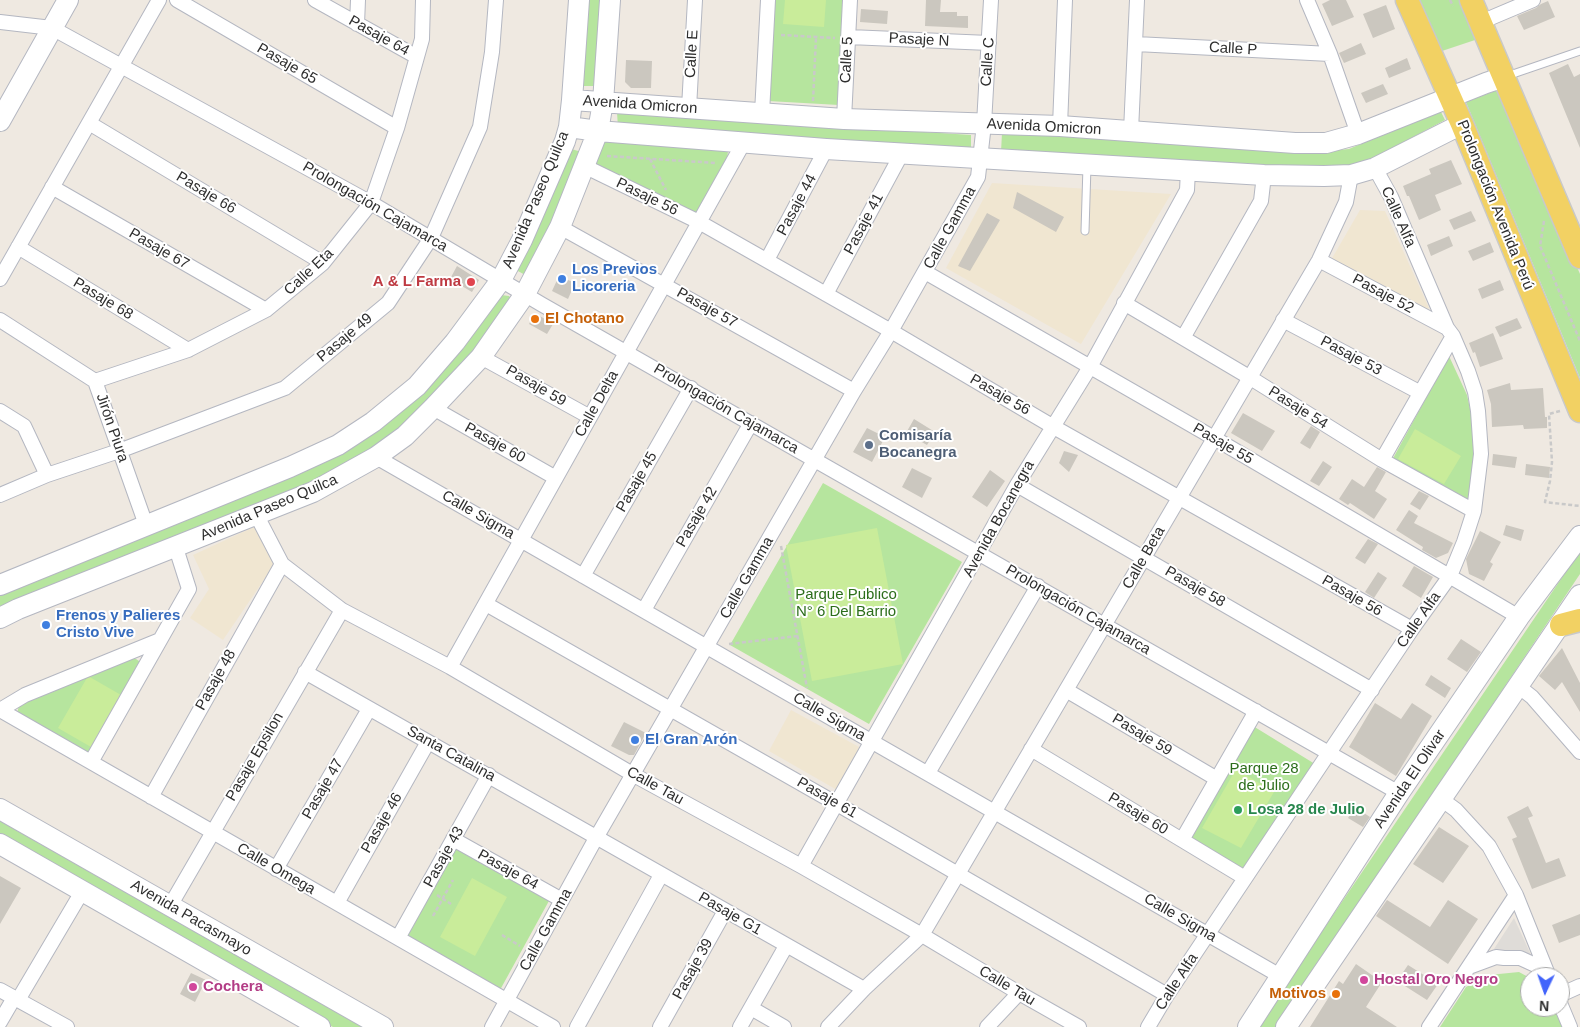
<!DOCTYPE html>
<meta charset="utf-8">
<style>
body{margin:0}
#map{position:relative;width:1580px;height:1027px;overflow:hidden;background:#efe9e1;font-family:Arial,sans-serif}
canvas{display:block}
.north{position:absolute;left:1520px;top:967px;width:50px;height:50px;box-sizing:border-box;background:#fff;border:1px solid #ababab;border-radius:50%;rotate:183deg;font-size:14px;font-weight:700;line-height:20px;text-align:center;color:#2e2e2e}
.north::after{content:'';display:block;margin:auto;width:18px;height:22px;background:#4264fb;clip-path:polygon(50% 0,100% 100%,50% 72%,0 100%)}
</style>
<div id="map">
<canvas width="1580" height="1027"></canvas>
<div class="north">N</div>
</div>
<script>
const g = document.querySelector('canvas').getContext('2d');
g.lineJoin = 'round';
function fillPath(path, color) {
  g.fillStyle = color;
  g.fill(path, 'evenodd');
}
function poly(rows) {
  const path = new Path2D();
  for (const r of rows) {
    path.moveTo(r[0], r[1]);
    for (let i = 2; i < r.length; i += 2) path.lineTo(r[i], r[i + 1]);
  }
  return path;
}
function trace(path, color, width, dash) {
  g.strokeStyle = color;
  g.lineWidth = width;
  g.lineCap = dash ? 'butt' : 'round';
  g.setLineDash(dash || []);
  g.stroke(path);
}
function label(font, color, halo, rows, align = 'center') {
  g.font = font + ' Arial,sans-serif';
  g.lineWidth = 4;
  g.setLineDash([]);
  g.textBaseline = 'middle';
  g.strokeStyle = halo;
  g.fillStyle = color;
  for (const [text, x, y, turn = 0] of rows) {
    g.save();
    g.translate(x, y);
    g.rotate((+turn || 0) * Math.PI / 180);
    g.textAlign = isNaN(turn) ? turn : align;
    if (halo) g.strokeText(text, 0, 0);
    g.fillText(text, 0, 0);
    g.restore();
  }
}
fillPath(poly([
 [992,183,1171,194,1081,344,946,268],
 [1360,210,1385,211,1429,308,1425,312,1331,260],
 [256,526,274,565,223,640,190,618,209,589,193,555],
 [791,710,861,748,837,790,769,751]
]), '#f0e6d1');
fillPath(poly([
 [584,0,601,0,595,86,580,86],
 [773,0,844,0,839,105,768,101],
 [1418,0,1461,0,1478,39,1439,52],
 [1500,89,1580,274,1580,378,1466,102],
 [1440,110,1445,120,1370,160,1334,170,1001,152,1002,133,1316,152,1349,149],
 [617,112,971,135,971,148,618,128],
 [604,139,728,150,727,162,696,219,594,168],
 [568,148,585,153,529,277,516,270],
 [501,295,509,296,513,301,469,361,405,429,313,483,0,611,0,591,343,453],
 [1449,356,1467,395,1471,413,1475,454,1471,501,1467,505,1391,462],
 [823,483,962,562,869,724,730,645],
 [1580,551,1580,574,1277,1027,1257,1027],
 [133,657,142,663,90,753,17,713,19,706,27,699],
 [1253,726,1315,764,1243,871,1189,839],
 [0,821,362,1027,333,1027,0,838],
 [454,843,550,899,500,990,403,935],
 [1519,972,1530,978,1530,1007,1554,1007,1562,1027,1440,1027,1466,987,1489,975]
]), '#b6e59e');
fillPath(poly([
 [785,0,826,0,824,27,783,24],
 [1415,429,1461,456,1444,484,1398,459],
 [877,528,903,664,812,681,786,545],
 [88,676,121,695,91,747,58,728],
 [1236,769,1274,792,1241,848,1202,828],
 [472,878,507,897,475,956,440,937]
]), '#c9ec9a');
fillPath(poly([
 [1514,918,1531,955,1494,949]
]), '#dfdcd8');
fillPath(poly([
 [926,0,941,0,940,12,957,12,957,16,968,16,968,28,925,26],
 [1330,0,1346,0,1354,17,1332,26,1322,4],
 [1548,1,1555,17,1524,30,1517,16,1536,8,1541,4],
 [1386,5,1395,29,1373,38,1363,14],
 [861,9,888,11,887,24,860,22],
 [1361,43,1366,54,1344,63,1339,53],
 [1407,58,1411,69,1389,78,1385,68],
 [626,60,652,61,651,88,631,88,625,82],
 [1568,64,1574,77,1580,74,1580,148,1549,73],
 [1383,84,1388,94,1366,103,1361,93],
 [1451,160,1462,184,1435,195,1441,210,1419,220,1409,196,1407,196,1403,186,1431,174,1429,169],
 [1017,192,1064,217,1056,232,1013,208],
 [1471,211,1476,221,1454,230,1449,220],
 [987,213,1000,220,970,271,958,266],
 [1449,236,1453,246,1431,256,1427,245],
 [1490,242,1494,252,1473,261,1468,251],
 [457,266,479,280,472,292,450,279],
 [559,276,575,283,568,299,552,291],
 [1500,280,1504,290,1482,299,1478,289],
 [535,313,553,324,547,334,529,324],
 [1517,318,1522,328,1500,337,1495,327],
 [1493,333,1503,359,1480,367,1475,352,1473,353,1469,343],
 [1510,383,1511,390,1543,388,1545,417,1547,417,1547,428,1524,429,1523,425,1492,427,1491,404,1487,390],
 [1243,413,1275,431,1262,451,1231,433],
 [914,419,935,432,927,445,906,433],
 [1311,426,1320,432,1310,449,1300,443],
 [867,428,885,437,872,462,853,452],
 [1064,451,1078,455,1069,472,1059,463],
 [1493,454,1517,457,1515,468,1492,465],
 [1323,461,1332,467,1319,486,1310,481],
 [1526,464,1550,467,1549,478,1525,475],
 [1377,467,1386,472,1375,491,1387,499,1374,519,1350,503,1348,505,1339,499,1352,479,1364,487],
 [912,468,932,478,922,498,902,487],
 [990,470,1005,481,987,507,972,497],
 [1419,491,1429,496,1420,510,1410,504],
 [1409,510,1418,516,1414,523,1453,543,1448,553,1436,558,1422,550,1423,547,1396,530],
 [1506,525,1524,530,1521,541,1503,535],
 [1480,531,1501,542,1490,562,1493,564,1484,581,1469,574,1466,559],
 [1368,539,1378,544,1365,564,1355,558],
 [1414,566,1433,577,1421,598,1402,586],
 [1378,572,1387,578,1374,598,1365,592],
 [1461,639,1481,652,1467,672,1447,659],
 [1562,648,1580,683,1580,712,1562,682,1555,690,1539,676],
 [1431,675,1451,688,1445,698,1425,685],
 [1375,703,1401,719,1412,703,1432,716,1396,776,1349,747],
 [624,722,646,733,634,755,629,755,611,746],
 [1528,806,1533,816,1528,818,1546,863,1559,858,1566,876,1532,889,1512,839,1517,837,1507,817],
 [1355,807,1370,817,1363,827,1348,818],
 [1439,827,1469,846,1443,883,1413,864],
 [0,876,21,888,0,924],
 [1387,900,1430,927,1448,900,1478,919,1448,964,1376,916],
 [1580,914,1580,935,1559,943,1552,925],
 [1356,964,1382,982,1366,1007,1397,1027,1310,1027,1339,981,1343,984],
 [1408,965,1438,984,1427,1000,1397,981],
 [191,973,206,980,195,1002,180,994]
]), '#cbc7bf');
const lane = poly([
 [1507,76,1580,51],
 [1085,231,1087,166]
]);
const street = poly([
 [177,0,397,128],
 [315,0,417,57],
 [1307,0,1330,54,1358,134],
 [0,22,52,28,371,203,541,304,1399,793],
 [1481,22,1533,0],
 [357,24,358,0],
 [849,37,989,43],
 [1136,44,1330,54],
 [689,108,695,0],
 [762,113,768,0],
 [844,119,850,0],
 [89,123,323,263],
 [1060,126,1065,0],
 [1131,131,1137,0],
 [586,167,699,222,891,331,1052,426,1412,629],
 [52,187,266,310],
 [560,227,854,391],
 [18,247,188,350],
 [767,260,826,149],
 [1319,260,1447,328],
 [925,272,1214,438,1519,617],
 [0,279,159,0],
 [826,294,902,153],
 [1124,303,1249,377,1382,460,1474,511],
 [0,320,95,381,146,525],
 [1283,320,1419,392],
 [1183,338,1261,201,1264,175],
 [481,357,590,417],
 [95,381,188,350,266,310,323,263,371,203,397,128,422,39,423,0],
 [433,408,556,478],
 [0,411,24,426,47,475],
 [376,457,1282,977],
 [1382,460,1453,336],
 [1017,485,1372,690],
 [0,495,47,475,119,451,285,388,388,303,431,238,480,127,492,52,496,0],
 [257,516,282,564,342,610,450,667,634,775,801,866,922,935,1019,993,1079,1027],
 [583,576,691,388],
 [486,604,837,804,1167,995],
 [644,610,751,423],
 [450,667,744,142],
 [305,672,864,989],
 [1518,686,1532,697,1580,752],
 [1066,690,1217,779],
 [0,710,553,1027],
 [0,710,25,695,160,640],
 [1031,749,1245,878],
 [91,762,189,589,176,548],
 [928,773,1038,586],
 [151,797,282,564],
 [1441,799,1456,810,1489,846,1516,895,1549,977],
 [453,839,562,900],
 [1182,840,1256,711],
 [801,866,1017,485,1090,367,1187,190,1188,170],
 [276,869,369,709],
 [337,903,428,742],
 [170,906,342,610],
 [398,938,489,775],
 [1469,967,1496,957,1504,958,1520,958,1546,970],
 [0,990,67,1027],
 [1560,995,1580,986],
 [18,1000,83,890],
 [1560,1003,1570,1027],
 [751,1008,784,1027],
 [0,1022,14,998],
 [492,1027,596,838,854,391,891,331,978,177,984,124,991,0],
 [577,1027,661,875],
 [660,1027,725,911],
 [740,1027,786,946],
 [828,1027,864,989,922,935,1319,260,1346,202,1351,175],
 [987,1027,1019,993],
 [1148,1027,1167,995,1298,799,1412,629,1450,576,1464,542,1474,511,1481,454,1478,411,1475,392,1468,371,1453,336,1447,328,1391,197,1375,168],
 [1429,1027,1516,895]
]);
const secondary = poly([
 [572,100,844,119,1060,126,1295,143,1326,143,1358,134,1486,83,1504,77],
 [0,121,68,0],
 [569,127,598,131,826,149,1264,175,1324,176,1351,175,1375,168,1462,124],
 [0,585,290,467,338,445,373,422,417,386,455,342,501,280,522,240,565,141,569,127,572,100,579,0],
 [0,618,18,609,313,492,376,457,405,436,433,408,481,357,525,294,560,227,598,131,603,102,610,0],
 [0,809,383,1027],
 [0,844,320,1027],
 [1248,1027,1399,793,1519,617,1580,536],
 [1286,1027,1580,595]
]);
const primary = poly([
 [1407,0,1462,124,1580,411],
 [1471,0,1580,257],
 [1561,625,1580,620]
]);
trace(lane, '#b4b7c1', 9);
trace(street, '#b4b7c1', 16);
trace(secondary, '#b4b7c1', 22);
trace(primary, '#c9c9c9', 25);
trace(poly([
 [1450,0,1453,6],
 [781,35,835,38],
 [813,101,816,37],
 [607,156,716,163],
 [650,159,666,190],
 [1544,221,1540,246,1580,341],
 [1560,411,1549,414,1552,462,1550,481,1545,502,1580,506],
 [781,546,807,688],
 [729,644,798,636],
 [437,895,451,904],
 [433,916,453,880],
 [502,935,520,946]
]), '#c9c9c9', 2.5, [4, 2.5]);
trace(lane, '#fff', 7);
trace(street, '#fff', 14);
trace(secondary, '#fff', 20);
trace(primary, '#f2d163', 22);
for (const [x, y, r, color] of [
 [562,279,5,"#3f7fe0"],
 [471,282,5,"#e0444e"],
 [535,319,5,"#e8710a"],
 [869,445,5,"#5c6f8a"],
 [46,625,5,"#3f7fe0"],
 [635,740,5,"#3f7fe0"],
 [1238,810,5,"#2e9e5b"],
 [1364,980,5,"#d1479c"],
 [193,987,5,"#d1479c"],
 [1336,994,5,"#e8710a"]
]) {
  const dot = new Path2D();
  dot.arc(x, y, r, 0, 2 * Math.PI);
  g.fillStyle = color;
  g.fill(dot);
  trace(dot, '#fff', 2);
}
label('15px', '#2e2e2e', '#fff', [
 ["Pasaje 64",379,36,29],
 ["Pasaje N",919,40,3],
 ["Calle P",1233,49,3],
 ["Calle E",692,54,-87],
 ["Calle 5",847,60,-87],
 ["Calle C",988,62,-86],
 ["Pasaje 65",287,64,30],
 ["Avenida Omicron",640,105,4],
 ["Avenida Omicron",1044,127,3],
 ["Pasaje 66",206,193,31],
 ["Pasaje 56",647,197,26],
 ["Avenida Paseo Quilca",536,200,-67],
 ["Pasaje 44",797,205,-62],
 ["Prolongación Avenida Perú",1495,205,68],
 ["Prolongación Cajamarca",375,207,30],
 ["Calle Alfa",1398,217,66],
 ["Pasaje 41",864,224,-62],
 ["Calle Gamma",950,228,-61],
 ["Pasaje 67",159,249,30],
 ["Calle Eta",309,272,-43],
 ["Pasaje 52",1383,294,28],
 ["Pasaje 68",103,299,31],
 ["Pasaje 57",707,308,29],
 ["Pasaje 49",345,338,-40],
 ["Pasaje 53",1351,356,28],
 ["Pasaje 59",536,386,30],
 ["Pasaje 56",1000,395,30],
 ["Calle Delta",597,404,-61],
 ["Pasaje 54",1298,408,32],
 ["Prolongación Cajamarca",726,409,30],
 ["Jirón Piura",112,428,71],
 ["Pasaje 60",495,443,29],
 ["Pasaje 55",1223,444,30],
 ["Pasaje 45",637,482,-60],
 ["Avenida Paseo Quilca",269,508,-23],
 ["Calle Sigma",478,515,30],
 ["Pasaje 42",697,517,-60],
 ["Avenida Bocanegra",999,519,-61],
 ["Calle Beta",1144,558,-60],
 ["Calle Gamma",747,578,-60],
 ["Pasaje 58",1195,587,30],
 ["Pasaje 56",1352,596,30],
 ["Prolongación Cajamarca",1078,610,30],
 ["Calle Alfa",1419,620,-55],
 ["Pasaje 48",216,680,-61],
 ["Calle Sigma",829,717,30],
 ["Pasaje 59",1142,735,31],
 ["Santa Catalina",451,754,29],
 ["Pasaje Epsilon",255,757,-60],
 ["Avenida El Olivar",1410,779,-56],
 ["Calle Tau",655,786,29],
 ["Pasaje 47",323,789,-60],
 ["Pasaje 61",827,798,30],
 ["Pasaje 60",1138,814,31],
 ["Pasaje 46",382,823,-60],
 ["Pasaje 43",444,857,-61],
 ["Calle Omega",276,869,30],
 ["Pasaje 64",508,870,29],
 ["Pasaje G1",730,914,30],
 ["Avenida Pacasmayo",191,918,30],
 ["Calle Sigma",1180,918,30],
 ["Calle Gamma",546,930,-61],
 ["Pasaje 39",693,969,-61],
 ["Calle Alfa",1177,982,-57],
 ["Calle Tau",1007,986,31]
]);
label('bold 15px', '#366cbe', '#fff', [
 ["Los Previos",572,270],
 ["Licoreria",572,287],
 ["Frenos y Palieres",56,616],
 ["Cristo Vive",56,633],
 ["El Gran Arón",645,740]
], 'left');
label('bold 15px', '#be3a42', '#fff', [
 ["A & L Farma",461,282]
], 'right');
label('bold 15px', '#c56008', '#fff', [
 ["El Chotano",545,319],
 ["Motivos",1326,994,"right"]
], 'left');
label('bold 15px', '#4e5e75', '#fff', [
 ["Comisaría",879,436],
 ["Bocanegra",879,453]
], 'left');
label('15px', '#2c6e1b', '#fff', [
 ["Parque Publico",846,595],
 ["N° 6 Del Barrio",846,612],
 ["Parque 28",1264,769],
 ["de Julio",1264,786]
]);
label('bold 15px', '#27864d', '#fff', [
 ["Losa 28 de Julio",1248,810]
], 'left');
label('bold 15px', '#b23c85', '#fff', [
 ["Hostal Oro Negro",1374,980],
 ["Cochera",203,987]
], 'left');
</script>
